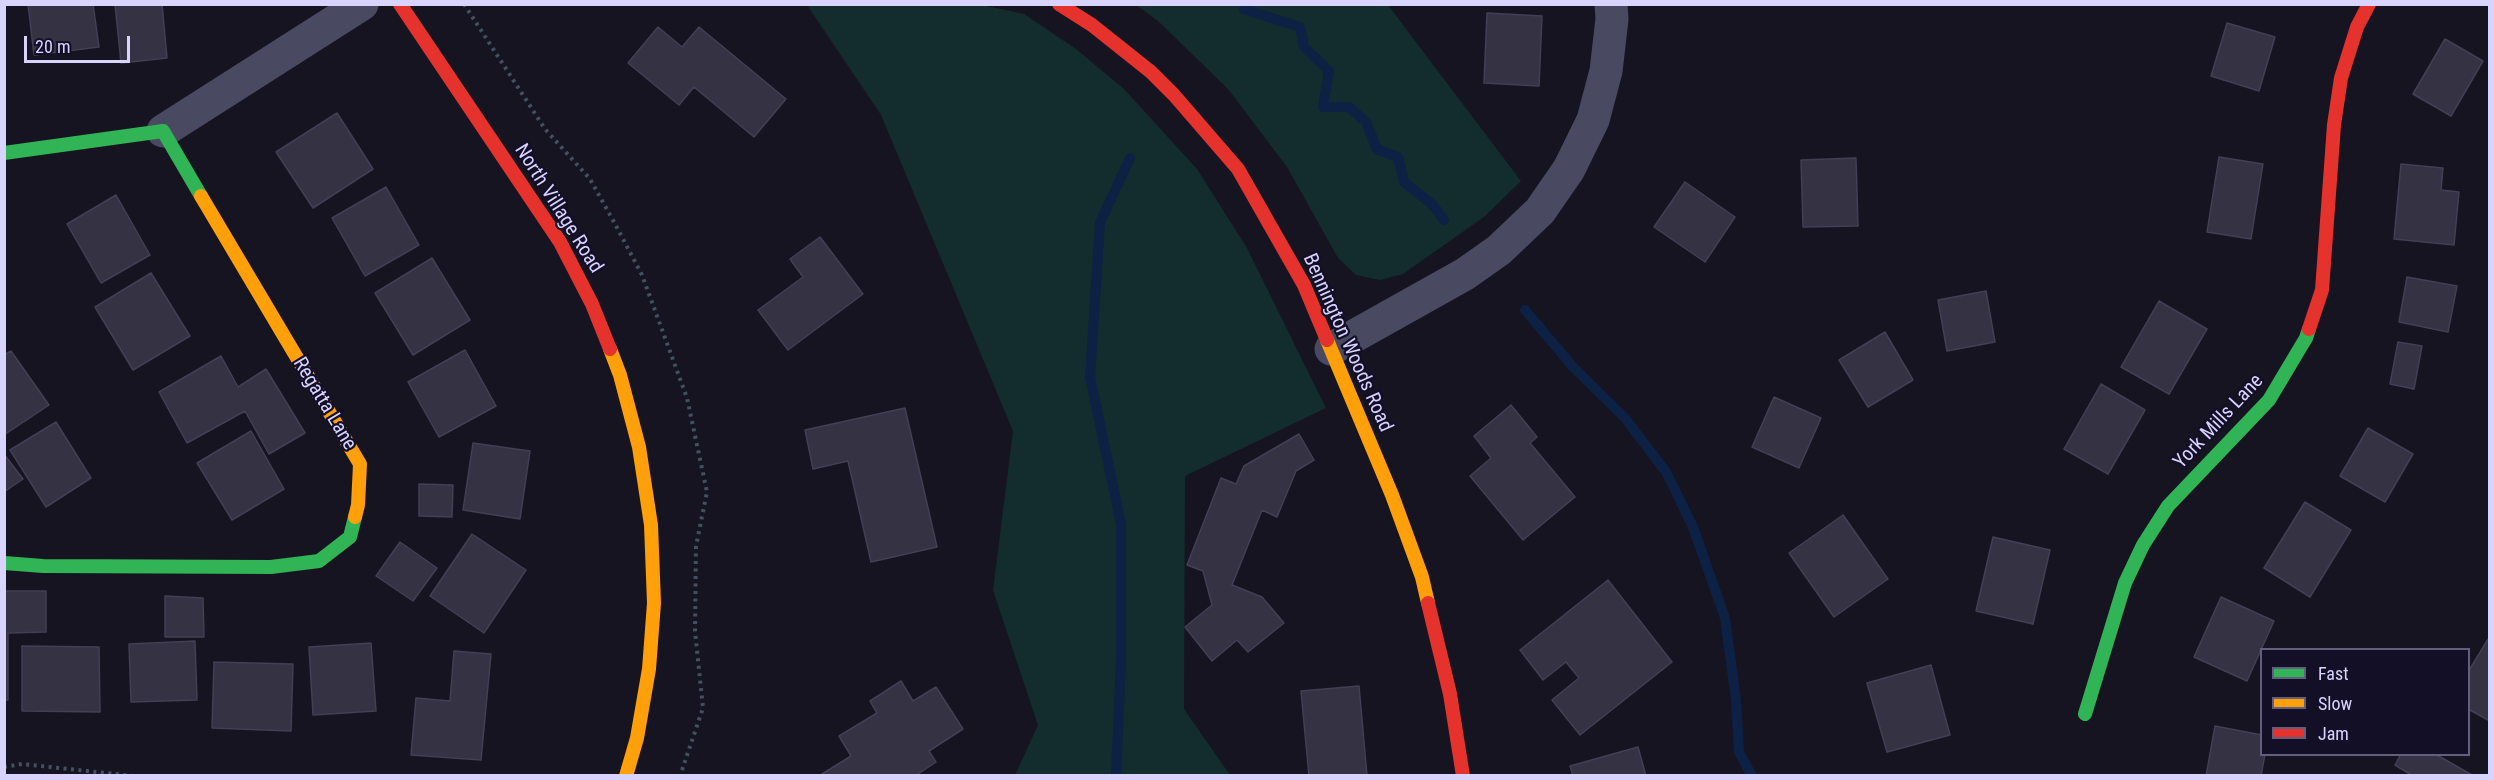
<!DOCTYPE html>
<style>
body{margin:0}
#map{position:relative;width:2494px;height:780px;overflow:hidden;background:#161421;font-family:"Roboto Condensed",sans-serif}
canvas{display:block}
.frame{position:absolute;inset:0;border:6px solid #d9d4ff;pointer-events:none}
.legend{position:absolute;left:2260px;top:648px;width:210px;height:108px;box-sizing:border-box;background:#130f26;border:2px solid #625e7d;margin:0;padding:8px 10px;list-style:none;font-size:18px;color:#d9d4ff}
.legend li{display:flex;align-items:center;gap:12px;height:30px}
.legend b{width:30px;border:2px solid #625e7d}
.scale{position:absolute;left:24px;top:36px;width:106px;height:27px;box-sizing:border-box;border:3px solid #d9d4ff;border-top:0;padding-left:8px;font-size:18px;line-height:21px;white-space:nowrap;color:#d9d4ff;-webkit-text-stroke:4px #130f26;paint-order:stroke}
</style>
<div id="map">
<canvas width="2494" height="780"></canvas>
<div class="frame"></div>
<ul class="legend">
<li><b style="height:8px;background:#30b455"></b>Fast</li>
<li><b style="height:8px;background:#ff9f0a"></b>Slow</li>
<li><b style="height:8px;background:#e5322d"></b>Jam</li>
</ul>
<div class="scale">20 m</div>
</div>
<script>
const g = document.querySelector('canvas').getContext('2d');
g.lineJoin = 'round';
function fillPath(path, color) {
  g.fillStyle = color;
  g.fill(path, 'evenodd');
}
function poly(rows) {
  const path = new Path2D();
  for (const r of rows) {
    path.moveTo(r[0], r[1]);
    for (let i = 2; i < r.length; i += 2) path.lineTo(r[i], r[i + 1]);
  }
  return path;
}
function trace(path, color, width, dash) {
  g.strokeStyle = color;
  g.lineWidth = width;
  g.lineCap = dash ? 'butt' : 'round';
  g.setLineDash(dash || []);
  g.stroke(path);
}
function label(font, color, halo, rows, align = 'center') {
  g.font = font + ' "Roboto Condensed",sans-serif';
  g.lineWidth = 4.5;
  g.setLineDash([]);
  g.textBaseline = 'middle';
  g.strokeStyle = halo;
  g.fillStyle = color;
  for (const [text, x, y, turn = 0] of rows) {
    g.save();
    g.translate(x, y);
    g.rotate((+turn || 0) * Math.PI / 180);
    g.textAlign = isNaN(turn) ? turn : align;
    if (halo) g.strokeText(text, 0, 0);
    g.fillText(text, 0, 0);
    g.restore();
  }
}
fillPath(poly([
 [982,5,1024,14,1076,49,1124,89,1197,169,1247,248,1326,408,1185,476,1184,709,1230,775,1015,775,1038,725,993,590,1013,431,881,115,807,5],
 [1136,5,1388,5,1521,181,1484,217,1403,274,1380,280,1356,275,1338,258,1287,167,1228,89,1158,21]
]), '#132c2d');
trace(poly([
 [1244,9,1300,27,1304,47,1329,71,1323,107,1349,107,1366,122,1377,149,1398,157,1404,182,1433,205,1444,220],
 [1525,310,1573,367,1625,418,1666,472,1693,527,1725,618,1736,700,1739,752,1752,776],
 [1116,776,1121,659,1121,524,1090,377,1100,223,1130,158]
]), '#0d2144', 10);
const building = poly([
 [28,4,93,4,99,47,34,55,28,4],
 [115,4,162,4,167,58,121,63,115,4],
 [1487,13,1542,16,1539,86,1484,83,1487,13],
 [2227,23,2275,37,2259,91,2211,76,2227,23],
 [658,27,682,47,699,27,786,99,754,137,694,87,679,105,628,63,658,27],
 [2445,39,2483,61,2451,116,2413,94,2445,39],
 [337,113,373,169,313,208,276,152,337,113],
 [2219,157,2263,164,2251,239,2207,232,2219,157],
 [1856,158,1858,226,1803,227,1801,160,1856,158],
 [2401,164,2443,168,2441,190,2459,192,2454,245,2394,239,2401,164],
 [1685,182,1735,217,1705,262,1654,227,1685,182],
 [386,187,419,245,365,276,332,218,386,187],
 [116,195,150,255,101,283,67,224,116,195],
 [820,237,863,294,788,350,758,310,803,277,790,259,820,237],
 [432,258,470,320,413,355,375,293,432,258],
 [151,273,190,336,133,370,95,307,151,273],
 [2407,277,2457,286,2448,332,2399,322,2407,277],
 [1986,291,1995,342,1947,351,1938,300,1986,291],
 [2159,301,2207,329,2169,394,2121,367,2159,301],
 [1885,332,1913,380,1868,407,1839,360,1885,332],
 [2398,342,2422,346,2414,389,2390,384,2398,342],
 [465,350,496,406,439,437,408,382,465,350],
 [11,351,49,405,4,435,4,355,11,351],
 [221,356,238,387,266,369,305,433,269,454,245,411,187,443,159,392,221,356],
 [2101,384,2145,410,2108,474,2064,449,2101,384],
 [1774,397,1821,418,1799,468,1752,447,1774,397],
 [1511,405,1537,437,1530,443,1575,497,1523,540,1470,476,1491,458,1474,436,1511,405],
 [905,408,937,547,871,562,848,461,813,469,805,430,905,408],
 [56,422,91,478,46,507,10,450,56,422],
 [2368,428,2413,454,2385,502,2340,476,2368,428],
 [251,431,284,489,232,520,197,463,251,431],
 [1299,434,1314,460,1296,471,1277,517,1262,510,1232,585,1262,597,1284,623,1248,652,1237,640,1212,661,1185,627,1212,605,1203,571,1187,565,1221,478,1236,484,1244,466,1299,434],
 [473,443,530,451,520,519,463,510,473,443],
 [4,454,23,479,4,492,4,454],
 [419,484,453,485,452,517,419,516,419,484],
 [2305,502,2351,530,2310,597,2264,568,2305,502],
 [1843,515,1888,579,1834,617,1789,553,1843,515],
 [472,534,526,570,484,633,430,596,472,534],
 [1993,537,2050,550,2033,624,1976,611,1993,537],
 [400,542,437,568,413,601,376,576,400,542],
 [1608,580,1672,662,1580,735,1552,700,1579,678,1566,662,1543,680,1520,650,1608,580],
 [4,591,46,591,46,632,8,633,8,700,4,700,4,591],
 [165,596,203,598,204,637,165,637,165,596],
 [2221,597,2274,621,2247,681,2194,657,2221,597],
 [2490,636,2490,721,2468,709,2468,672,2490,636],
 [195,641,197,700,131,702,129,644,195,641],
 [371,643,376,711,313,715,309,647,371,643],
 [22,646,99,647,100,712,22,711,22,646],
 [454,651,491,654,481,760,411,755,416,698,450,701,454,651],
 [214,662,293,664,291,731,212,728,214,662],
 [1931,665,1950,735,1887,752,1867,683,1931,665],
 [901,681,913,701,936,687,963,729,929,751,936,762,915,776,819,776,851,756,839,736,877,713,870,701,901,681],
 [1359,686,1367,776,1309,776,1301,691,1359,686],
 [2215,726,2262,735,2262,754,2265,754,2261,776,2206,776,2215,726],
 [1638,747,1646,776,1573,776,1570,766,1638,747],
 [2401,754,2435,754,2472,775,2413,776,2395,765,2401,754]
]);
fillPath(building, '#343243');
trace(building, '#433f54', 1.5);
trace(poly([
 [464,4,545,129,590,179,614,222,642,275,687,398,707,492,696,546,695,631,703,708,680,776],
 [4,767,22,764,134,776]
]), '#44505f', 4, [3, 4.5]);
trace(poly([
 [163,131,362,4],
 [1331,349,1465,274,1499,250,1540,211,1569,169,1593,120,1606,71,1612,19,1611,4]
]), '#4a4962', 33);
trace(poly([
 [4,153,163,131,201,196],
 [4,563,43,566,271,567,319,561,350,537,355,517],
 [2085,714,2125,583,2143,545,2168,506,2269,400,2306,338,2309,329]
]), '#30b455', 14);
trace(poly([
 [201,196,360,464,358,505,355,517],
 [1327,340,1392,495,1422,577,1428,603],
 [610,349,620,375,639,447,651,525,654,603,649,669,637,738,626,776]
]), '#ff9f0a', 14);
trace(poly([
 [400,4,560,242,592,304,610,349],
 [1059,4,1092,25,1151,72,1174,95,1238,169,1304,285,1327,340],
 [2309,329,2322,290,2334,125,2341,78,2357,27,2369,4],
 [1428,603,1450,694,1463,776]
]), '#e5322d', 14);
label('20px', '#d9d4ff', '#130f26', [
 ["North Village Road",558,209,58],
 ["Bennington Woods Road",1347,343,66],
 ["Regatta Lane",324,404,59],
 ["York Mills Lane",2219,422,-47]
]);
</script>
